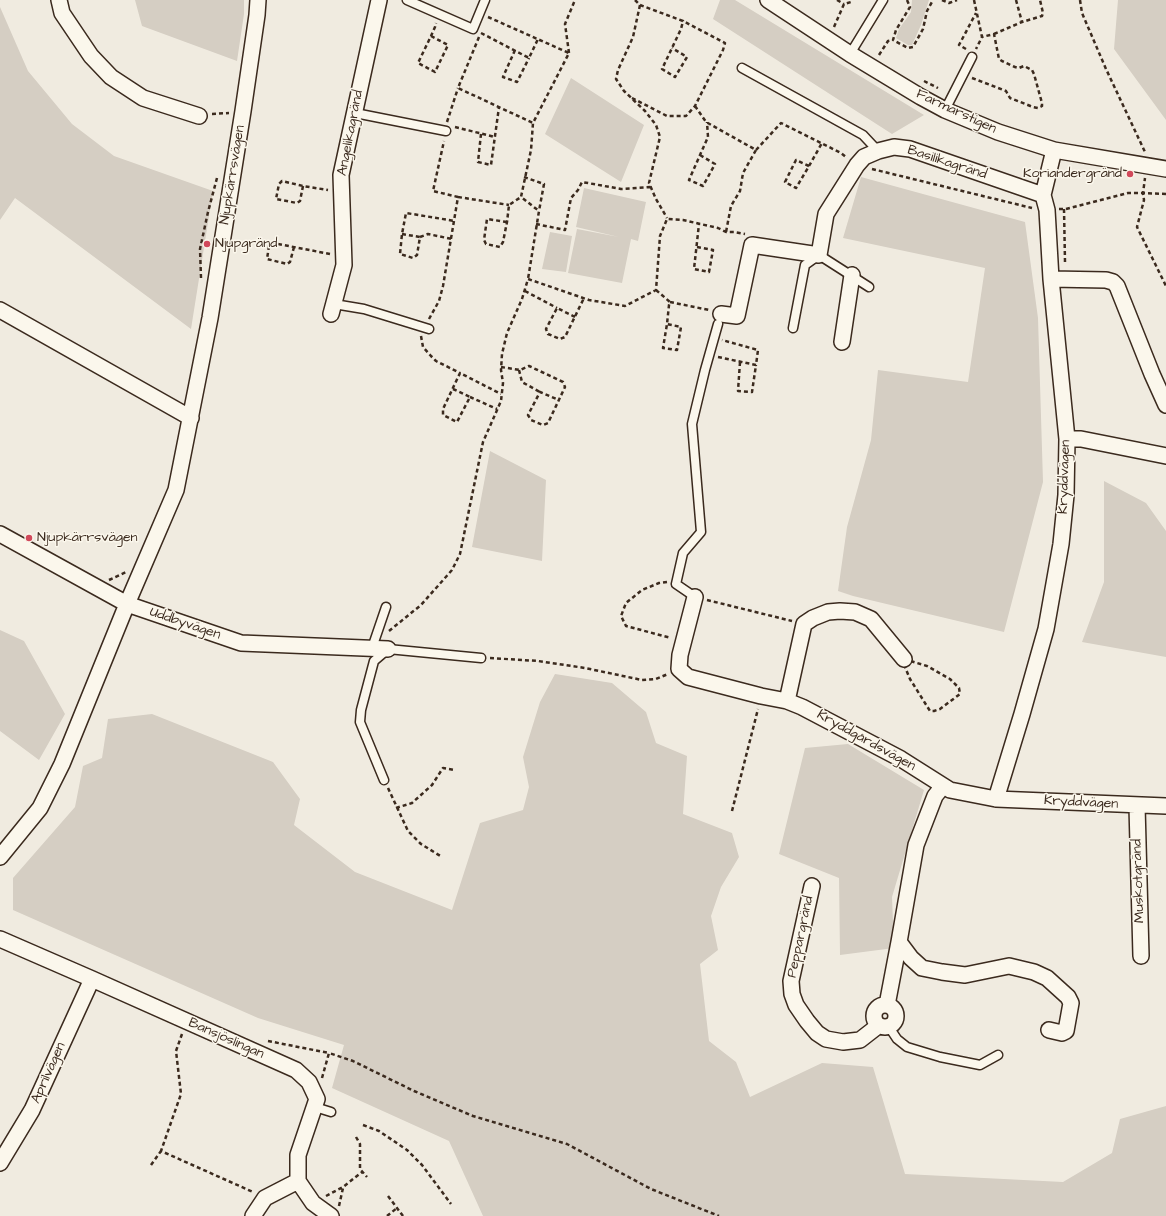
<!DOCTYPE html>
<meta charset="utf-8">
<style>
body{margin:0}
canvas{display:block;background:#f0ebe0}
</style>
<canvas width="1166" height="1216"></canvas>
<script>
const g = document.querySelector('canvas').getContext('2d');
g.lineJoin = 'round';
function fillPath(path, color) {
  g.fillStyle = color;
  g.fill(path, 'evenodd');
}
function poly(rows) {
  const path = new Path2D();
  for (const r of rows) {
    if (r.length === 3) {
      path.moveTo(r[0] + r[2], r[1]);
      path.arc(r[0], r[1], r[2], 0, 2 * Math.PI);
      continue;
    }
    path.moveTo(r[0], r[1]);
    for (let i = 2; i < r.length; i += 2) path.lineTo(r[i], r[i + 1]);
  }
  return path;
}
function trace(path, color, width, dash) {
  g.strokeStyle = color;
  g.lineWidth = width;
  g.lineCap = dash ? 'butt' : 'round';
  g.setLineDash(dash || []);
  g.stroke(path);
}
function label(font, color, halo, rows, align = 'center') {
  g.font = font + ' "Architects Daughter",sans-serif';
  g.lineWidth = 3;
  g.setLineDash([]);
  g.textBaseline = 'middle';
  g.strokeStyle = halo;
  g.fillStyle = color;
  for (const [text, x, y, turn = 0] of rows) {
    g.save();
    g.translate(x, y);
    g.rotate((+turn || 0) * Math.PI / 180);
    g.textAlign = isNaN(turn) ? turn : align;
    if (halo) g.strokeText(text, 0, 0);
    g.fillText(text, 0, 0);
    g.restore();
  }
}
fillPath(poly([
 [135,0,244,0,244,14,237,61,142,26],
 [720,0,735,0,924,115,892,134,713,19],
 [912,0,929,0,921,25,912,45,908,45,896,38,899,29,911,12],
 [1118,0,1166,0,1166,120,1114,49],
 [0,7,28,71,72,124,114,156,213,191,191,329,15,198,0,220],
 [571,78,644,125,621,182,545,134],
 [861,177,1025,222,1038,318,1043,482,1004,632,853,596,838,591,847,527,871,440,878,370,968,382,985,268,843,238],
 [584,188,646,202,638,241,631,239,622,283,568,273,577,229,619,237,576,227],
 [550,232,572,236,566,272,542,269],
 [490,451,546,480,542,561,472,547],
 [1104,481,1146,503,1166,531,1166,657,1082,642,1104,582],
 [0,630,24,641,65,714,39,760,0,731],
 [555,674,612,683,646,712,656,743,687,756,683,814,732,833,739,857,721,887,711,916,718,950,700,964,709,1041,736,1062,750,1097,822,1063,873,1067,905,1174,1063,1182,1112,1153,1120,1119,1166,1106,1166,1216,483,1216,449,1141,332,1088,344,1045,258,1018,13,910,13,878,75,807,83,766,102,758,108,719,152,714,273,762,300,799,294,825,355,872,452,910,480,823,523,810,529,787,523,757,540,702],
 [848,744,924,790,892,897,894,948,840,955,839,878,779,854,805,748]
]), '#d5cec3');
const lane = poly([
 [407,0,473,29,485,0],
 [850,54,883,0],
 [742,68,863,135,878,151],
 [945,110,972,57],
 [355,113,446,131],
 [334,304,364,309,429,329],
 [793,328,805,265,819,255,869,287],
 [695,597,676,584,683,553,701,532,692,424,705,370,718,324],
 [372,648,386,607],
 [384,780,360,722,361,710,374,661,388,649,481,658],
 [889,1027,897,1039,907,1047,940,1057,980,1065,998,1055],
 [315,1107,331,1112]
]);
const street = poly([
 [59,0,62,13,91,56,111,77,143,98,199,116],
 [768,0,850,54,921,97,945,110,998,132,1054,150,1166,169],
 [1051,279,1106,280,1113,282,1117,286,1152,374,1166,405],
 [0,310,191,418],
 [331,314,344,265,341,175,379,0],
 [721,314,737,316,752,245,819,255,826,214,857,165,864,157,878,151,894,147,910,149,1043,195],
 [842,342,852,275],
 [1067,439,1081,439,1166,456],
 [0,534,127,604,241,643,388,649],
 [695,597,680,655,679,669,688,677,761,696,787,701,802,707,901,759,950,790,996,799,1166,806],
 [787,701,804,624,813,618,828,612,840,611,855,612,871,619,904,659],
 [943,786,935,796,916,845,899,942,911,958,922,968,942,972,965,975,1009,966,1034,972,1047,978,1068,997,1071,1003,1066,1031,1062,1033,1049,1030],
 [996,799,1022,714,1046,629,1061,544,1066,495,1067,439,1051,279,1047,210,1043,195,1054,150],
 [1137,806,1141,956],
 [0,857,40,808,62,764,127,604,176,490,210,318,243,111,257,15,258,0],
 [812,886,791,981,792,994,796,1005,807,1021,817,1033,826,1039,843,1042,860,1040,878,1026],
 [0,939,92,979,296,1070,309,1082,317,1099,298,1155,298,1181,313,1203,331,1216],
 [885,1016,11],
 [887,1005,899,942],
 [0,1163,32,1110,92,979],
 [253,1216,265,1198,298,1181]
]);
trace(lane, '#3b2a1e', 11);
trace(street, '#3b2a1e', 18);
trace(poly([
 [635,0,640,5,683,21,681,29,672,48,662,69,675,77,687,57,672,48],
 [837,0,844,4],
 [907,0,910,7,896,30,893,40,908,48,913,47,923,29,927,11,933,0],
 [942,0,949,3,957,0],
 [974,0,982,37,976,49],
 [1016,0,1022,22],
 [1080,0,1082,13,1106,69,1145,152],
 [640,5,633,37,618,70,616,79,624,91,645,111,656,125,660,137,649,183,656,199,667,218],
 [488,17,569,53,533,123,531,150,521,197,539,211,528,279],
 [834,27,844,4,851,2,852,0],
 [481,33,529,58,538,39],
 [994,34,1022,22,1042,16,1043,13,1040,0],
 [431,36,448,45,435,72,418,63,431,36,435,27,436,23],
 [479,37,458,88,533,123],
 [966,49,959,45,976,13],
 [515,50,503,77,517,82,529,58],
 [569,53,565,24,575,0],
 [879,55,888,41,893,40],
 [972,78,1006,91,1010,98,1033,107,1038,108,1042,106,1042,103,1034,74,1032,70,1024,66,1019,68,1015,67,1002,61,999,59,994,34,982,37],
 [924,81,938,88],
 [632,98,667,116,686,116,695,106,723,50,725,43,683,21],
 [695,106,706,122,756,150,743,173,740,191,731,206,726,232],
 [212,114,229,113],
 [447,122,458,88],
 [455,127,495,137],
 [481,134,478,162,491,165,499,107],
 [756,150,781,123,841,153,846,157],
 [700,155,715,164,703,186,689,180,700,155,708,137,707,122],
 [809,166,796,160,785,182,796,188,809,166,822,143],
 [872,169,1032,208],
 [524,177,544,184,539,211],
 [303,186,300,201,297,203,276,199,279,184,282,181,303,186,328,190],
 [1166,194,1143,193,1144,200,1137,227,1166,286],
 [458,197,509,205],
 [1059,209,1066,209,1128,193,1143,193,1145,178],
 [1064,209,1065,262],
 [507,222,487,219,484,240,486,244,500,247,503,242,507,222,509,205,521,197],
 [536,224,565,230,571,198,578,190,582,182,621,189,651,187],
 [402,234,420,237,417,255,413,258,400,254,402,234,406,213,455,221],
 [420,237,428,234,452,239],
 [294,247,290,262,287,264,267,259,269,246,273,243,330,254],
 [697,247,713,250,709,272,694,269,699,224],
 [201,278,200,249,208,212,217,178],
 [656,290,670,302,669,305,667,324,663,348,677,350,681,327,667,324],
 [525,291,557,308],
 [670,302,709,310],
 [575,317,557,308,546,329,548,334,560,339,565,337,584,298],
 [429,319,439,301,443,286,458,197,433,191,444,141],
 [421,336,423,347,431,356,436,361,460,373],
 [718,357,756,365,758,350,722,340],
 [740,362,738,391,752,392,756,365],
 [501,367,520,370,529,366,563,382,565,387,548,423,543,425,531,420,528,415,540,392,559,400],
 [519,370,522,382,540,392],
 [453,389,470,397,457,422,443,415,443,409,460,373,501,394],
 [470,397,497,409],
 [109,580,126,572],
 [667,582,659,583,642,590,626,603,621,616,626,626,671,638],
 [707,600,792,621],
 [389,631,421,605,452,570,460,554,483,442,501,401,503,383,501,370,502,354,507,333,522,299,528,279,589,300,625,306,656,290,660,236,667,219,683,220,718,228,726,232,734,232,745,234],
 [490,658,538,661,585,668,642,680,656,679,668,674],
 [904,659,927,666,950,679,959,688,960,694,940,709,934,711,930,711,910,679,905,667,904,659],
 [388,788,408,831,421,844,442,857],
 [396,808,412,803,432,785,443,768,455,770],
 [732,811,758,709],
 [182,1034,176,1051,181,1094,161,1151,253,1192],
 [268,1041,329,1053],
 [322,1078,329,1053,353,1061,414,1091,473,1116,567,1144,651,1189,719,1216],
 [363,1125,379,1131,407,1150,422,1165,451,1204],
 [356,1137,360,1144,360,1169,367,1177],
 [151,1165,161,1151],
 [326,1196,343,1187,362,1172],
 [388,1196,403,1216],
 [339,1206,343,1188],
 [387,1216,397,1208]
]), '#3b2a1e', 2.5, [4, 3]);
trace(lane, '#fbf7ec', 8);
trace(street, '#fbf7ec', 15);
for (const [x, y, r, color] of [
 [1130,174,4,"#d1495b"],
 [207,244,4,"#d1495b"],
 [29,538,4,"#d1495b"]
]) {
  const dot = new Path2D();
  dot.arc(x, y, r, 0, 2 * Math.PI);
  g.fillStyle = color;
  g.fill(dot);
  trace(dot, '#fbf7ec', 1.5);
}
label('14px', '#3b2a1e', '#fbf7ec', [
 ["Farmarstigen",956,112,25],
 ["Angelikagränd",351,133,-79],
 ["Basilikagränd",947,163,18],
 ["Njupkärrsvägen",233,175,-81],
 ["Kryddvägen",1065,477,-88],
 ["Uddbyvägen",185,624,19],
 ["Kryddgårdsvägen",866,741,29],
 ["Kryddvägen",1081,803,3],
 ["Muskotgränd",1139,881,-92],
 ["Peppargränd",801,937,-78],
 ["Bansjöslingan",226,1039,24],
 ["Aprilvägen",49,1073,-66]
]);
label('14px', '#3b2a1e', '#fbf7ec', [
 ["Koriandergränd",1122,174,"right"],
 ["Njupgränd",215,244],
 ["Njupkärrsvägen",37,538]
], 'left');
</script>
